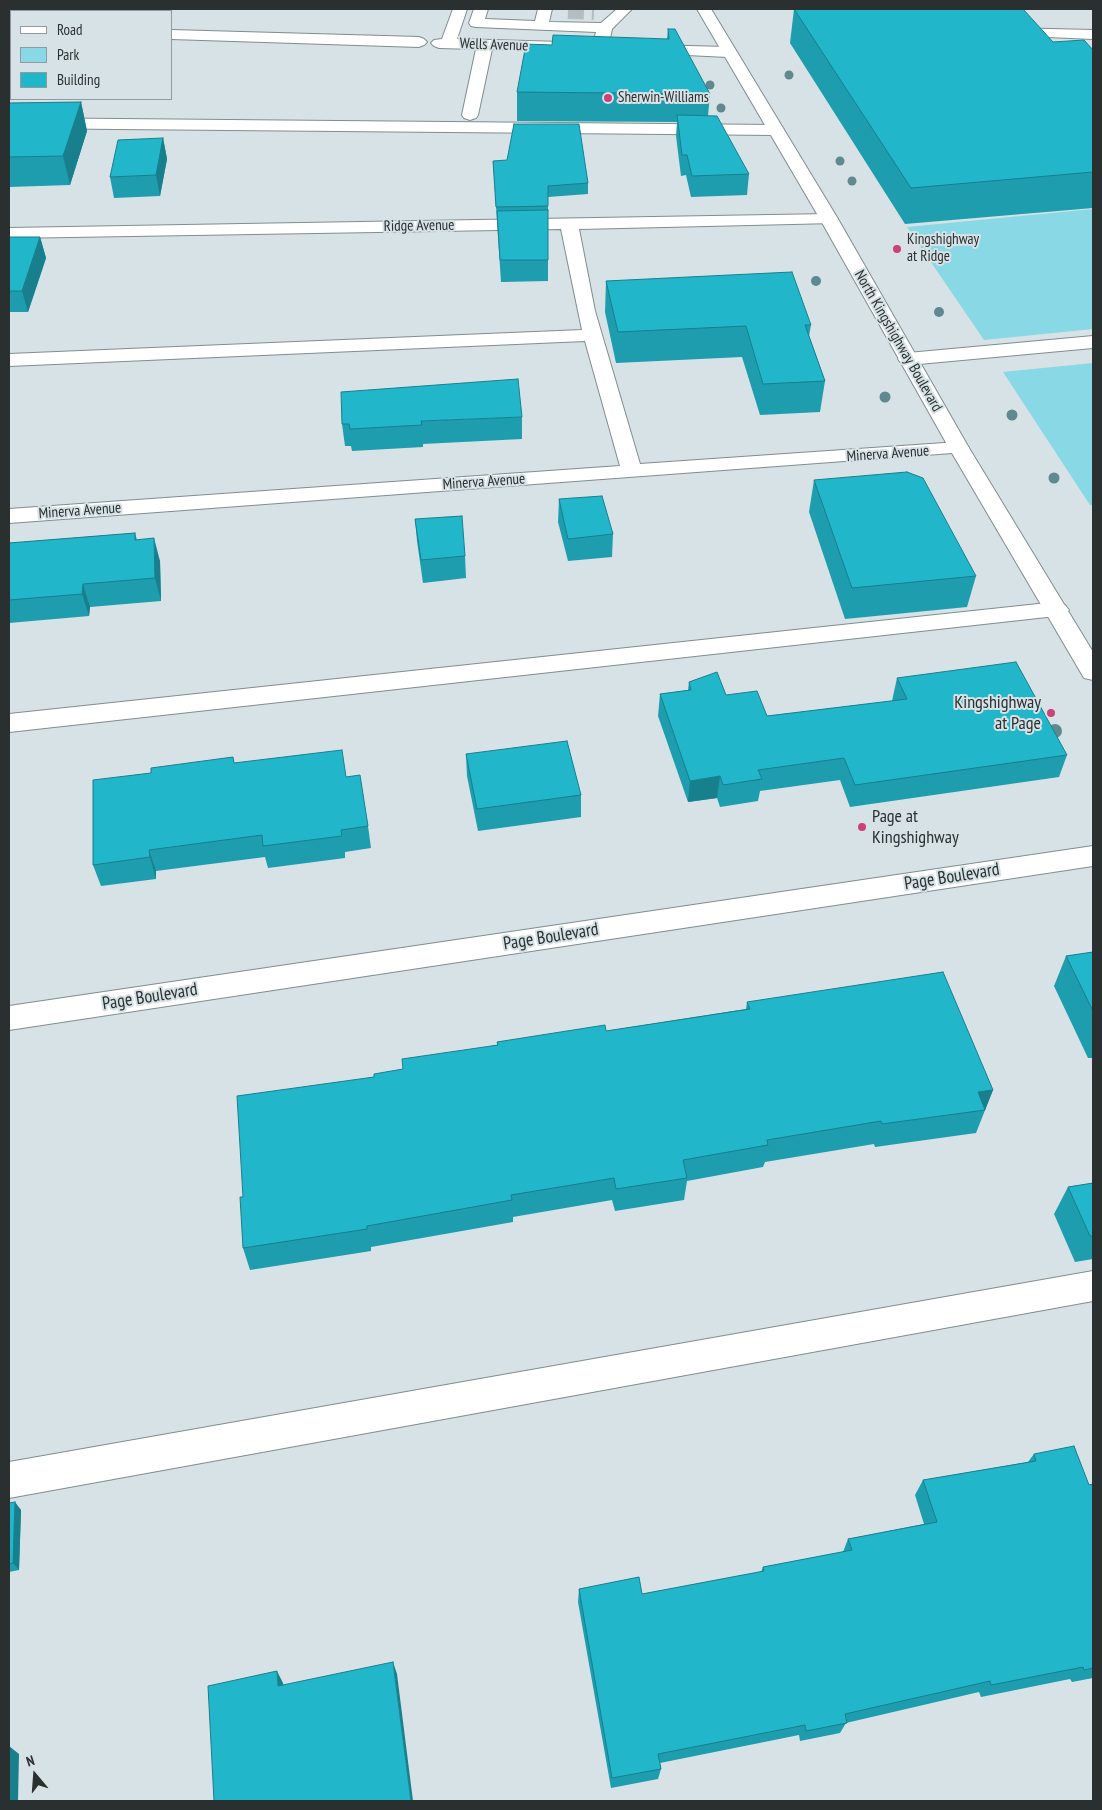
<!DOCTYPE html>
<style>
body{margin:0}
#map{position:relative;width:1102px;height:1810px;overflow:hidden;background:#d6e2e5;font-family:"PT Sans Narrow",sans-serif}
canvas{display:block}
.frame{position:absolute;inset:0;border:10px solid #2a2f30;pointer-events:none}
.legend{position:absolute;left:10px;top:10px;width:162px;height:90px;box-sizing:border-box;background:#d6e2e5;border:1px solid #919a9d;margin:0;padding:6px 9px;list-style:none;font-size:15px;color:#2a2f30}
.legend li{display:flex;align-items:center;gap:10px;height:25px}
.legend b{width:25px;border:1px solid #919a9d}
.north{position:absolute;left:10px;top:1750px;width:50px;height:50px;-webkit-text-stroke:4px #d6e2e5;paint-order:stroke;rotate:342deg;font-size:14px;font-weight:700;line-height:20px;text-align:center;color:#2a2f30}
.north::after{content:'';display:block;margin:auto;width:18px;height:22px;background:#2a2f30;clip-path:polygon(50% 0,100% 100%,50% 72%,0 100%)}
</style>
<div id="map">
<canvas width="1102" height="1810"></canvas>
<div class="frame"></div>
<ul class="legend">
<li><b style="height:6px;background:#fff"></b>Road</li>
<li><b style="height:14px;background:#89d8e5"></b>Park</li>
<li><b style="height:14px;background:#22b6ca"></b>Building</li>
</ul>
<div class="north">N</div>
</div>
<script>
const g = document.querySelector('canvas').getContext('2d');
g.lineJoin = 'round';
function fillPath(path, color) {
  g.fillStyle = color;
  g.fill(path, 'evenodd');
}
function poly(rows) {
  const path = new Path2D();
  for (const r of rows) {
    path.moveTo(r[0], r[1]);
    for (let i = 2; i < r.length; i += 2) path.lineTo(r[i], r[i + 1]);
  }
  return path;
}
function trace(path, color, width, dash) {
  g.strokeStyle = color;
  g.lineWidth = width;
  g.lineCap = dash ? 'butt' : 'round';
  g.setLineDash(dash || []);
  g.stroke(path);
}
function label(font, color, halo, rows, align = 'center') {
  g.font = font + ' "PT Sans Narrow",sans-serif';
  g.lineWidth = 4;
  g.setLineDash([]);
  g.textBaseline = 'middle';
  g.strokeStyle = halo;
  g.fillStyle = color;
  for (const [text, x, y, turn = 0] of rows) {
    g.save();
    g.translate(x, y);
    g.rotate((+turn || 0) * Math.PI / 180);
    g.textAlign = isNaN(turn) ? turn : align;
    if (halo) g.strokeText(text, 0, 0);
    g.fillText(text, 0, 0);
    g.restore();
  }
}
fillPath(poly([
 [1093,209,1093,329,984,340,907,227],
 [1093,363,1093,505,1090,505,1003,372]
]), '#89d8e5');
trace(poly([
 [568,11,594,12]
]), '#b4bec1', 16, [16, 8]);
const minor = poly([
 [453,9,467,9,457,39,562,42,567,44,570,47,567,50,562,52,492,49,478,115,476,118,470,120,464,118,462,115,476,49,439,48,434,46,431,43,434,40,442,39,453,9],
 [474,9,488,9,485,19,535,21,538,9,552,9,549,22,601,23,617,9,632,9,612,29,608,48,605,51,600,53,595,51,592,48,596,32,476,27,471,26,469,23,474,9],
 [9,25,11,25,11,33,9,33,9,25],
 [1007,28,1093,30,1093,39,1002,35,1000,32,1002,29,1007,28],
 [171,30,419,37,424,39,427,42,424,45,419,47,171,39,171,30],
 [650,45,728,47,733,49,736,52,733,55,728,57,645,53,642,50,645,47,650,45],
 [9,118,776,125,782,127,784,130,782,133,776,135,9,128,9,118],
 [829,214,835,215,838,219,835,223,579,229,595,311,640,464,959,442,966,444,969,448,966,452,9,523,9,509,620,466,585,341,9,366,9,354,582,330,561,229,9,238,9,228,829,214],
 [1093,336,1093,348,908,365,901,363,898,359,901,355,908,353,1093,336],
 [1057,602,1065,605,1069,610,1065,615,9,732,9,714,1057,602],
 [1093,1271,1093,1301,9,1498,9,1462,1093,1271]
]);
const major = poly([
 [697,9,711,9,838,219,969,448,1093,652,1093,680,1084,678,949,448,820,219,697,9],
 [1093,846,1093,866,9,1030,9,1006,1093,846]
]);
trace(minor, '#818d8f', 2);
trace(major, '#818d8f', 2);
fillPath(minor, '#fff');
fillPath(major, '#fff');
g.fillStyle = '#60898f';
for (const [x, y, r] of [
 [789,75,4.5],
 [710,85,4.5],
 [721,108,4.5],
 [840,161,4.5],
 [852,181,4.5],
 [816,281,5],
 [939,312,5],
 [885,397,5.5],
 [1012,415,5.5],
 [1054,478,5.5],
 [1055,731,7]
]) {
  g.beginPath();
  g.arc(x, y, r, 0, 2 * Math.PI);
  g.fill();
}
fillPath(poly([
 [794,9,955,9,1053,42,1093,50,1093,208,905,224,790,43],
 [668,29,710,94,708,116,749,174,747,195,691,197,686,175,681,176,676,136,677,122,517,121,517,92,552,45,667,39],
 [81,102,87,131,70,185,9,187,9,103],
 [163,138,167,159,160,196,114,198,110,177],
 [493,161,588,183,588,194,548,197,548,281,501,282],
 [9,237,40,237,46,258,28,312,9,312],
 [606,281,811,325,809,336,825,381,820,412,760,415,742,357,616,363,605,312],
 [522,417,522,439,423,444,423,447,352,451,351,446,345,446,342,424],
 [814,480,976,576,967,607,845,619,809,512],
 [559,499,613,534,612,557,568,561,558,522],
 [415,519,465,556,466,578,423,583,417,541],
 [135,533,137,540,160,561,161,601,90,607,89,616,9,623,9,543],
 [897,678,1067,755,1059,777,850,807,840,780,760,791,758,801,720,807,717,798,688,802,658,716,660,694,688,690,689,682,726,695,767,716,892,701],
 [466,754,581,795,581,817,478,831,467,776],
 [233,757,234,763,346,777,368,826,371,848,345,852,345,858,268,868,265,857,156,871,156,879,101,886,93,865,151,773],
 [1093,952,1093,1058,1088,1058,1054,986,1066,956],
 [747,1002,993,1090,976,1133,875,1147,874,1144,765,1162,763,1167,687,1181,684,1200,615,1211,612,1200,513,1217,513,1222,371,1247,371,1251,250,1270,243,1248,243,1197,374,1077,497,1045,497,1042,606,1031,746,1009],
 [1093,1183,1093,1259,1075,1262,1054,1214,1068,1187],
 [1034,1454,1089,1485,1093,1484,1093,1678,1072,1682,1070,1679,981,1697,979,1692,846,1723,840,1733,800,1741,799,1735,660,1763,661,1769,658,1779,611,1788,578,1602,579,1589,642,1594,761,1572,763,1567,843,1552,848,1539,924,1524,915,1495,923,1480,1028,1462],
 [9,1503,21,1510,19,1570,9,1572]
]), '#1d9dae');
fillPath(poly([
 [81,102,87,131,70,185,63,156],
 [163,138,167,159,160,196,156,175],
 [40,237,46,258,28,312,22,291],
 [154,538,160,561,161,601,155,578],
 [83,584,90,607,89,616,82,594],
 [720,776,717,798,688,802,690,781],
 [149,850,156,871,156,879,150,857],
 [993,1090,985,1110,978,1092],
 [15,1502,21,1510,19,1570,13,1563],
 [393,1662,397,1674,413,1801,411,1801],
 [277,1671,283,1683,285,1697,278,1686],
 [9,1746,19,1754,18,1801,9,1801]
]), '#187f8d');
const building = poly([
 [794,9,1023,9,1053,42,1084,40,1093,50,1093,172,911,188,794,9],
 [668,29,675,29,710,94,517,92,526,44,552,45,553,35,669,39,668,29],
 [81,102,63,156,9,157,9,103,81,102],
 [677,115,717,116,749,174,692,176,687,155,682,155,677,115],
 [514,124,579,124,588,183,548,186,548,206,496,207,493,161,507,160,514,124],
 [163,138,156,175,110,177,118,140,163,138],
 [548,210,548,260,500,260,497,211,548,210],
 [9,237,40,237,22,291,9,291,9,237],
 [792,272,811,325,805,325,825,381,763,384,746,326,618,332,606,281,792,272],
 [518,379,522,417,421,421,422,425,350,429,349,424,342,424,341,392,518,379],
 [907,472,923,478,976,576,852,588,814,480,907,472],
 [602,496,613,534,568,539,559,499,602,496],
 [462,516,465,556,421,560,415,519,462,516],
 [135,533,135,540,154,538,155,578,83,584,82,594,9,600,9,543,135,533],
 [1016,662,1067,755,855,785,844,758,758,770,762,779,723,785,720,776,690,781,660,694,691,690,689,682,717,672,726,695,757,691,767,716,907,699,897,678,1016,662],
 [567,741,581,795,477,809,466,754,567,741],
 [342,750,346,777,360,775,368,826,341,830,342,836,263,846,262,835,149,850,150,857,93,865,93,780,151,773,151,768,233,757,234,763,342,750],
 [1093,952,1093,1011,1066,956,1093,952],
 [943,972,993,1090,978,1092,985,1110,882,1124,881,1121,767,1140,768,1145,683,1160,687,1178,616,1189,614,1178,511,1195,512,1200,367,1226,367,1229,243,1248,240,1197,243,1197,237,1096,374,1077,374,1074,403,1069,402,1059,498,1045,497,1042,605,1025,606,1031,750,1009,747,1002,943,972],
 [1093,1183,1093,1236,1090,1236,1068,1187,1093,1183],
 [1074,1446,1089,1485,1093,1484,1093,1668,1084,1670,1083,1667,991,1685,990,1681,845,1714,847,1723,806,1731,805,1725,658,1754,661,1769,612,1778,579,1589,639,1577,642,1594,764,1571,763,1567,852,1550,848,1539,937,1522,923,1480,1036,1461,1034,1454,1074,1446],
 [15,1502,13,1563,9,1564,9,1503,15,1502],
 [393,1662,411,1801,214,1801,208,1686,277,1671,278,1686,393,1662]
]);
fillPath(building, '#22b6ca');
trace(building, '#187f8d', 1);
for (const [x, y, r, color] of [
 [608,98,5,"#cb4178"],
 [897,249,5,"#cb4178"],
 [1051,713,5,"#cb4178"],
 [862,827,5,"#cb4178"]
]) {
  const dot = new Path2D();
  dot.arc(x, y, r, 0, 2 * Math.PI);
  g.fillStyle = color;
  g.fill(dot);
  trace(dot, '#d6e2e5', 2);
}
label('15px', '#2a2f30', '#d6e2e5', [
 ["Wells Avenue",494,45,2],
 ["Ridge Avenue",419,226,-1],
 ["North Kingshighway Boulevard",898,341,60],
 ["Minerva Avenue",888,454,-4],
 ["Minerva Avenue",484,482,-4],
 ["Minerva Avenue",80,511,-4]
]);
label('15px', '#2a2f30', '#d6e2e5', [
 ["Sherwin-Williams",618,98],
 ["Kingshighway",907,240],
 ["at Ridge",907,257]
], 'left');
label('18px', '#2a2f30', '#d6e2e5', [
 ["Kingshighway",1041,703],
 ["at Page",1041,724],
 ["Page at",872,817,"left"],
 ["Kingshighway",872,838,"left"]
], 'right');
label('18px', '#2a2f30', '#d6e2e5', [
 ["Page Boulevard",952,877,-9],
 ["Page Boulevard",551,937,-9],
 ["Page Boulevard",150,997,-9]
]);
</script>
